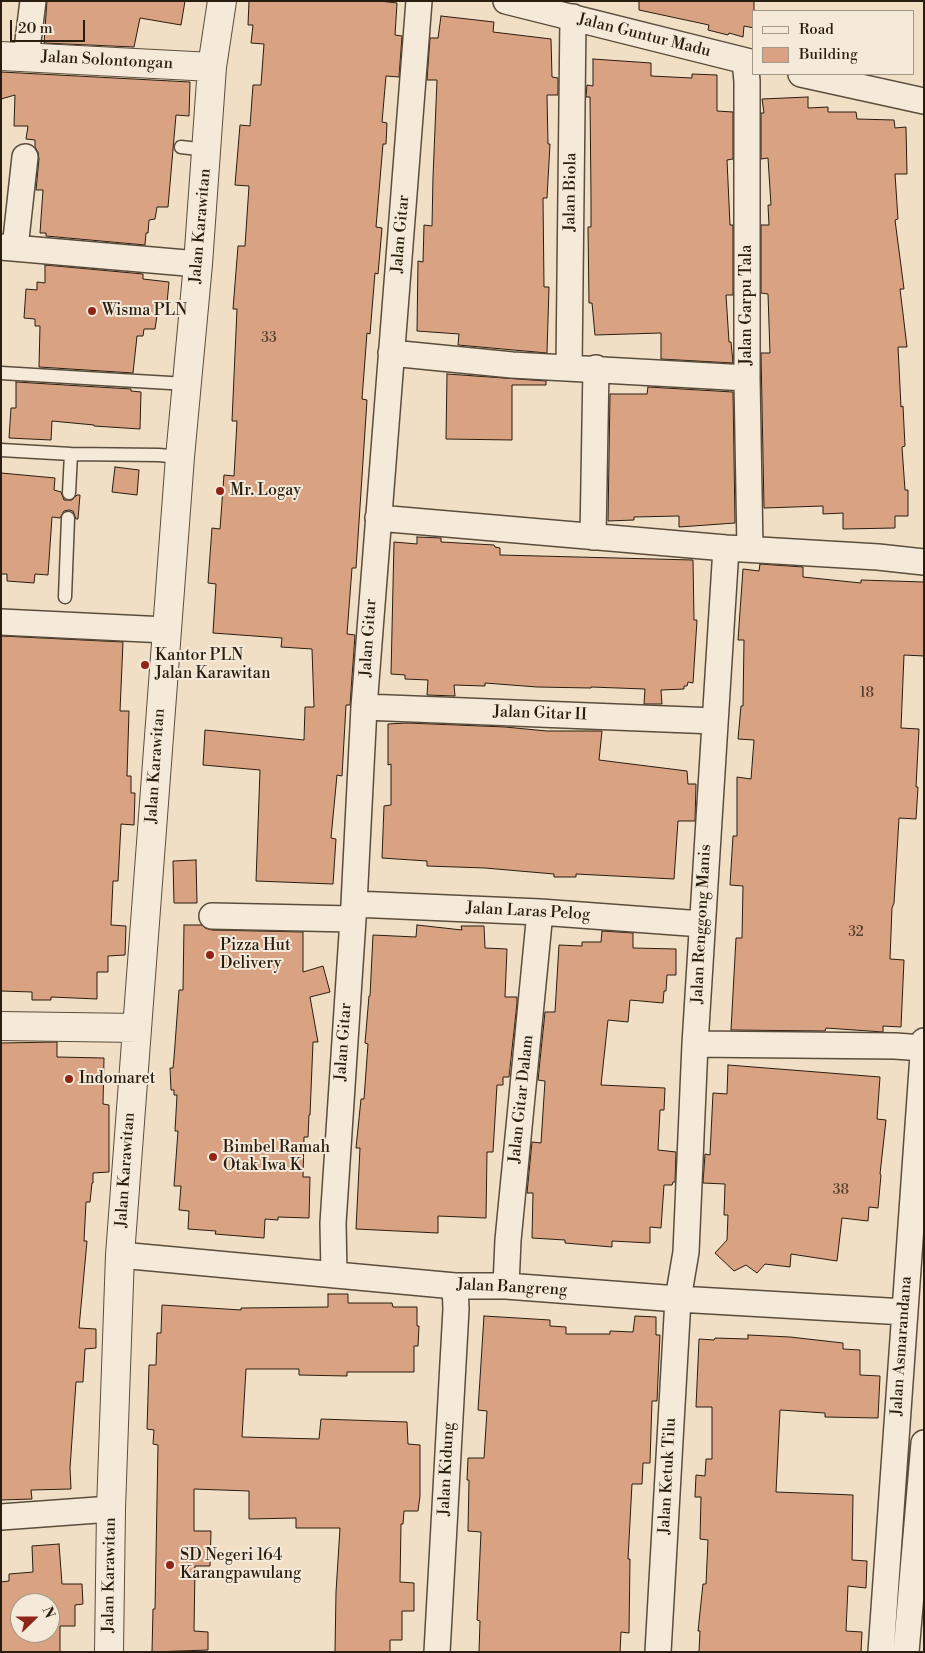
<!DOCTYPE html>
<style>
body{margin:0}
#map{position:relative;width:925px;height:1653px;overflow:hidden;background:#f0dec5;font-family:"Libre Bodoni",serif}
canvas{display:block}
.frame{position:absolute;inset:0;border:2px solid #291d0f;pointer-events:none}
.legend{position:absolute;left:752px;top:10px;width:162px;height:65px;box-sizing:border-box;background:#f5ead9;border:1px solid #a39888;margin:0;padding:6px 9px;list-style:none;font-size:15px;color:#291d0f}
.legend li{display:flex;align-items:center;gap:10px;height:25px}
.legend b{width:25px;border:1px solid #a39888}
.north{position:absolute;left:10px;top:1593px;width:50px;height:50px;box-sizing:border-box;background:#f5ead9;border:1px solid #a39888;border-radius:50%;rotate:68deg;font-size:14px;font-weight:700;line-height:20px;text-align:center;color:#291d0f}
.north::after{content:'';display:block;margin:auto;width:18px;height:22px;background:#8f2418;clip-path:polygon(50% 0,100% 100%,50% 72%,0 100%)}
.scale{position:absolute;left:10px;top:20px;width:75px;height:22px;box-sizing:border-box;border:2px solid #291d0f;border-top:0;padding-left:6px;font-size:15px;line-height:18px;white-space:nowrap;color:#291d0f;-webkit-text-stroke:4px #f5ead9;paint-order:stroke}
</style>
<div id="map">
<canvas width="925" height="1653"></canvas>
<div class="frame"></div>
<ul class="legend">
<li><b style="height:6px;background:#f5ead9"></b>Road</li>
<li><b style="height:14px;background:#d9a383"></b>Building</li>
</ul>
<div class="north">N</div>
<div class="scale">20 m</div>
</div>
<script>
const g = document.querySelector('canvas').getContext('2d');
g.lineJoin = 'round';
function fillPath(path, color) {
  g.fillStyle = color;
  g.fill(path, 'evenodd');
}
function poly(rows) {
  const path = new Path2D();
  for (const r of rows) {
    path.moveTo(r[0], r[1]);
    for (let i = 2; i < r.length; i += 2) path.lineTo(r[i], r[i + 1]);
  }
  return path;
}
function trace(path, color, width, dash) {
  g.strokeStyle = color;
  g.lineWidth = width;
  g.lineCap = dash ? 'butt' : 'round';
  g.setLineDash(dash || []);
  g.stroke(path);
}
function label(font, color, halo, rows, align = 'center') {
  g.font = font + ' "Libre Bodoni",serif';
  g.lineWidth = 4;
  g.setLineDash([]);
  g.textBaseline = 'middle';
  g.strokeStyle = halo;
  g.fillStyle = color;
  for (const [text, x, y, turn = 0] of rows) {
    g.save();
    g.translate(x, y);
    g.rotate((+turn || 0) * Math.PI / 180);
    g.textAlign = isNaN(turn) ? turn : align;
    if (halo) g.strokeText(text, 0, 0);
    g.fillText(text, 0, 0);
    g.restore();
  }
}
const building = poly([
 [47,1,185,1,181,25,140,18,134,47,44,43,47,1],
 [249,1,380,1,397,3,395,35,402,36,399,77,386,76,382,122,387,123,386,144,383,144,376,227,382,228,378,274,375,273,370,334,367,333,362,399,367,400,356,568,352,568,347,634,355,635,350,705,346,705,342,776,337,775,331,838,336,839,333,884,256,881,260,770,203,765,205,730,304,740,305,707,314,707,312,649,281,647,282,638,213,633,216,584,208,583,212,528,220,529,224,475,234,476,237,421,232,421,237,309,233,309,238,246,245,246,249,186,235,185,240,125,250,126,253,85,261,85,264,44,251,43,253,25,248,25,249,1],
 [639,1,754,1,754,28,744,26,743,37,729,33,728,35,708,30,709,25,639,10,639,1],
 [441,16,494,22,493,32,551,39,552,77,558,78,558,95,547,95,548,144,550,144,547,198,543,198,544,287,549,287,547,353,458,345,459,334,417,331,418,261,423,262,424,225,432,226,433,177,437,80,427,80,430,38,438,38,441,16],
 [593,59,651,63,651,76,692,78,692,74,717,75,717,111,733,112,733,159,727,160,730,225,733,225,733,295,726,295,729,342,731,342,733,363,661,359,661,333,595,335,592,303,589,303,588,227,591,227,591,198,590,97,586,97,587,85,593,86,593,59],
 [1,72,190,82,189,116,176,115,168,207,157,207,155,219,149,220,148,233,146,233,145,245,46,236,46,233,40,233,43,190,36,190,39,159,38,152,35,147,35,140,26,139,28,126,14,126,15,95,1,99,1,72],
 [808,97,808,108,828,107,828,112,856,112,857,119,894,120,895,128,906,127,907,174,895,174,898,219,895,220,904,289,900,289,907,347,898,347,901,407,903,406,905,446,902,447,905,490,908,490,908,516,895,516,895,528,843,529,843,513,823,514,823,506,764,508,761,353,770,353,768,294,761,293,761,225,769,225,768,205,771,205,768,158,761,159,761,113,764,113,762,99,808,97],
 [45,265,143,274,143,279,169,282,167,303,159,302,155,329,144,329,143,336,137,336,133,373,39,367,40,326,35,326,35,319,24,318,26,289,37,290,37,282,45,283,45,265],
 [447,374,546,381,546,385,512,385,512,440,446,439,447,374],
 [16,382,131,389,131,391,141,392,140,429,94,426,94,425,52,421,51,440,9,438,11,408,16,408,16,382],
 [648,387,733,392,735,523,679,527,679,516,634,517,634,520,608,521,610,394,647,394,648,387],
 [115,467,139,470,137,495,112,492,115,467],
 [1,473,55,478,54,490,61,492,64,500,72,500,77,495,80,495,78,519,76,519,73,511,69,510,64,511,60,518,52,517,48,575,35,574,34,583,7,581,7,574,1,574,1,473],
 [417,537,441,538,441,542,494,545,495,547,500,548,500,555,693,560,694,620,697,620,693,683,688,682,687,686,684,686,684,689,661,690,662,704,644,704,645,689,591,687,591,688,537,687,485,683,485,686,454,685,455,696,427,695,428,680,405,679,405,675,391,674,394,542,417,544,417,537],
 [760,564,803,567,803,577,861,583,861,580,924,582,924,656,904,655,901,728,919,729,916,787,918,787,916,819,899,818,894,903,892,908,890,959,904,960,901,1027,883,1026,883,1032,826,1028,825,1031,731,1030,736,938,742,938,743,886,730,885,733,836,737,836,737,777,751,779,754,740,738,739,741,706,743,706,744,640,738,640,743,569,759,571,760,564],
 [1,636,123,642,120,711,129,711,127,776,131,776,131,793,135,793,134,825,121,824,118,881,113,881,111,925,126,926,125,955,108,956,108,972,97,972,97,999,51,997,51,1000,32,1000,32,992,1,991,1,636],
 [407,723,505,727,547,731,602,731,599,760,687,771,688,784,696,784,695,821,678,821,674,879,576,874,576,877,554,877,554,874,485,868,427,866,427,861,382,858,384,806,391,805,391,764,388,765,388,724,407,723],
 [196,860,197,903,174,903,173,861,196,860],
 [184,925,202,925,205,928,212,930,303,932,303,972,323,966,330,992,310,997,318,1042,313,1042,310,1115,309,1115,308,1137,304,1137,303,1177,310,1177,309,1218,278,1217,278,1220,265,1219,264,1238,215,1234,216,1231,188,1229,189,1211,179,1210,181,1186,174,1186,178,1131,175,1131,177,1095,174,1095,174,1090,171,1090,170,1068,173,1068,174,1058,179,990,183,990,184,925],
 [417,925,462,930,461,926,484,926,485,948,507,949,505,997,517,997,517,1003,509,1077,503,1077,503,1085,497,1085,493,1152,487,1152,486,1218,438,1216,438,1233,356,1229,360,1148,356,1148,361,1099,364,1099,368,1044,365,1043,369,996,370,996,373,935,416,937,417,925],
 [602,931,633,933,633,948,676,949,676,975,667,975,666,991,664,991,663,1003,630,1000,628,1022,608,1020,601,1085,665,1088,664,1110,660,1110,658,1150,676,1152,675,1182,673,1182,672,1185,664,1185,661,1228,650,1227,650,1243,612,1241,612,1247,565,1243,565,1240,532,1238,533,1193,527,1193,532,1142,541,1143,545,1081,538,1080,545,1012,555,1012,559,945,582,946,582,942,601,942,602,931],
 [57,1042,57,1057,104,1058,103,1104,109,1105,109,1172,93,1173,93,1183,92,1183,90,1202,86,1202,84,1241,87,1241,79,1328,96,1329,96,1348,85,1349,83,1382,76,1382,70,1468,71,1489,31,1490,32,1499,1,1500,1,1043,57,1042],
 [728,1065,880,1077,877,1119,886,1120,880,1174,881,1175,878,1208,869,1207,868,1221,842,1218,837,1261,791,1254,790,1267,765,1264,757,1273,746,1265,734,1271,715,1253,727,1240,728,1215,724,1215,725,1184,703,1183,705,1154,710,1155,713,1093,727,1094,728,1065],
 [328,1294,348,1294,348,1303,392,1303,393,1307,417,1307,417,1326,419,1326,418,1346,414,1346,414,1372,347,1372,347,1376,299,1375,299,1369,246,1369,242,1437,319,1439,321,1419,407,1422,408,1444,420,1445,420,1496,418,1511,404,1511,403,1524,401,1524,400,1582,414,1583,414,1611,402,1611,402,1640,390,1640,390,1652,335,1652,336,1592,340,1528,296,1528,296,1518,249,1519,249,1491,194,1489,194,1531,211,1531,210,1566,195,1566,194,1631,208,1632,208,1650,152,1652,153,1609,155,1609,158,1445,153,1444,154,1430,147,1429,149,1365,156,1365,157,1333,161,1333,162,1305,241,1310,241,1308,328,1307,328,1294],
 [484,1316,550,1320,550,1326,566,1327,566,1334,610,1334,610,1331,633,1332,635,1316,656,1317,656,1335,660,1335,657,1401,652,1401,650,1463,643,1463,642,1484,632,1484,628,1559,630,1559,629,1633,621,1632,620,1652,479,1652,480,1621,477,1620,481,1532,468,1531,469,1480,467,1480,468,1458,484,1458,487,1411,478,1410,484,1316],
 [748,1335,790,1337,843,1343,843,1349,860,1350,860,1375,880,1376,878,1418,825,1417,825,1413,780,1410,776,1492,853,1495,852,1560,867,1561,866,1588,848,1586,846,1631,862,1632,861,1652,699,1652,700,1631,698,1631,703,1584,706,1584,708,1540,700,1539,701,1497,695,1497,696,1475,705,1476,706,1459,712,1459,712,1407,696,1407,699,1339,714,1340,715,1338,748,1339,748,1335],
 [59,1544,62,1584,82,1584,83,1604,75,1605,75,1626,60,1626,60,1652,1,1652,1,1582,9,1581,9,1574,33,1572,32,1546,59,1544],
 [20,1603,50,1603,50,1633,20,1633,20,1603]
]);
fillPath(building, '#d9a383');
trace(building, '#291d0f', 1);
const service = poly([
 [181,147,207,150],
 [1,373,187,384],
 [1,450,71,454,159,455,180,457],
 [69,493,71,454],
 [65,597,68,518]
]);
const minor = poly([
 [506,1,754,63],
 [26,57,33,1],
 [745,61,747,81,747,378,750,549],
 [801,74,924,101],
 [1,247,198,264],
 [15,248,25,157],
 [391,353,512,365,747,378],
 [569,367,573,17],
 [378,518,726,548,878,557,924,562],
 [593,537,596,368],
 [1,622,166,630],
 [364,707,715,721],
 [354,904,540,912,702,924],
 [212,916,352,919],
 [695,1044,895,1046,923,1048],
 [120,1255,455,1286,506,1286,678,1299,905,1312],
 [334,1275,333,1223,354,904,364,707,419,1],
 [506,1286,508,1240,540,912],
 [1,1517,111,1509],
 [437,1652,456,1309,455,1286],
 [658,1652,678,1299,686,1252,695,1044,726,548],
 [881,1652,924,1041],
 [906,1652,924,1443]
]);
const tertiary = poly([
 [1,56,212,67],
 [1,1026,137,1028],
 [109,1652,111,1509,120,1255,180,457,198,264,212,67,222,1]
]);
trace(service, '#5b4d3c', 15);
trace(minor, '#5b4d3c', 28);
trace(tertiary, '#5b4d3c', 30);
trace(service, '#f5ead9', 12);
trace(minor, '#f5ead9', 25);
trace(tertiary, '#f5ead9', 28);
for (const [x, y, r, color] of [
 [92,311,5,"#8f2418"],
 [220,491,5,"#8f2418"],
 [145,665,5,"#8f2418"],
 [210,955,5,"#8f2418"],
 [69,1079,5,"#8f2418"],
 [213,1157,5,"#8f2418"],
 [170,1565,5,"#8f2418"]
]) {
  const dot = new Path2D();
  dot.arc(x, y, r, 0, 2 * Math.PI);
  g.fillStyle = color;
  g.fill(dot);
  trace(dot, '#f5ead9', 2);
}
label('14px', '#553e2c', null, [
 ["33",269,339],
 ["18",867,694],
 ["32",856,933],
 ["38",841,1191]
]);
label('16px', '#291d0f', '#f5ead9', [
 ["Jalan Guntur Madu",644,36,14],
 ["Jalan Solontongan",107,61,3],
 ["Jalan Biola",571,192,-89],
 ["Jalan Karawitan",201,226,-85],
 ["Jalan Gitar",401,234,-85],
 ["Jalan Garpu Tala",747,305,-90],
 ["Jalan Gitar",369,638,-86],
 ["Jalan Gitar II",540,714,2],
 ["Jalan Karawitan",156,766,-86],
 ["Jalan Laras Pelog",528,912,3],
 ["Jalan Renggong Manis",702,924,-87],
 ["Jalan Gitar",344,1042,-86],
 ["Jalan Gitar Dalam",522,1099,-84],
 ["Jalan Karawitan",126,1170,-86],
 ["Jalan Bangreng",512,1288,3],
 ["Jalan Asmarandana",902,1346,-86],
 ["Jalan Kidung",447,1469,-87],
 ["Jalan Ketuk Tilu",668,1476,-87],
 ["Jalan Karawitan",110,1575,-89]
]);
label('16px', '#291d0f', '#f5ead9', [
 ["Wisma PLN",102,311],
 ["Mr. Logay",230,491],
 ["Kantor PLN",155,656],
 ["Jalan Karawitan",155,674],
 ["Pizza Hut",220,946],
 ["Delivery",220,964],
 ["Indomaret",79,1079],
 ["Bimbel Ramah",223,1148],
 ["Otak Iwa K",223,1166],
 ["SD Negeri 164",180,1556],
 ["Karangpawulang",180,1574]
], 'left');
</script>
